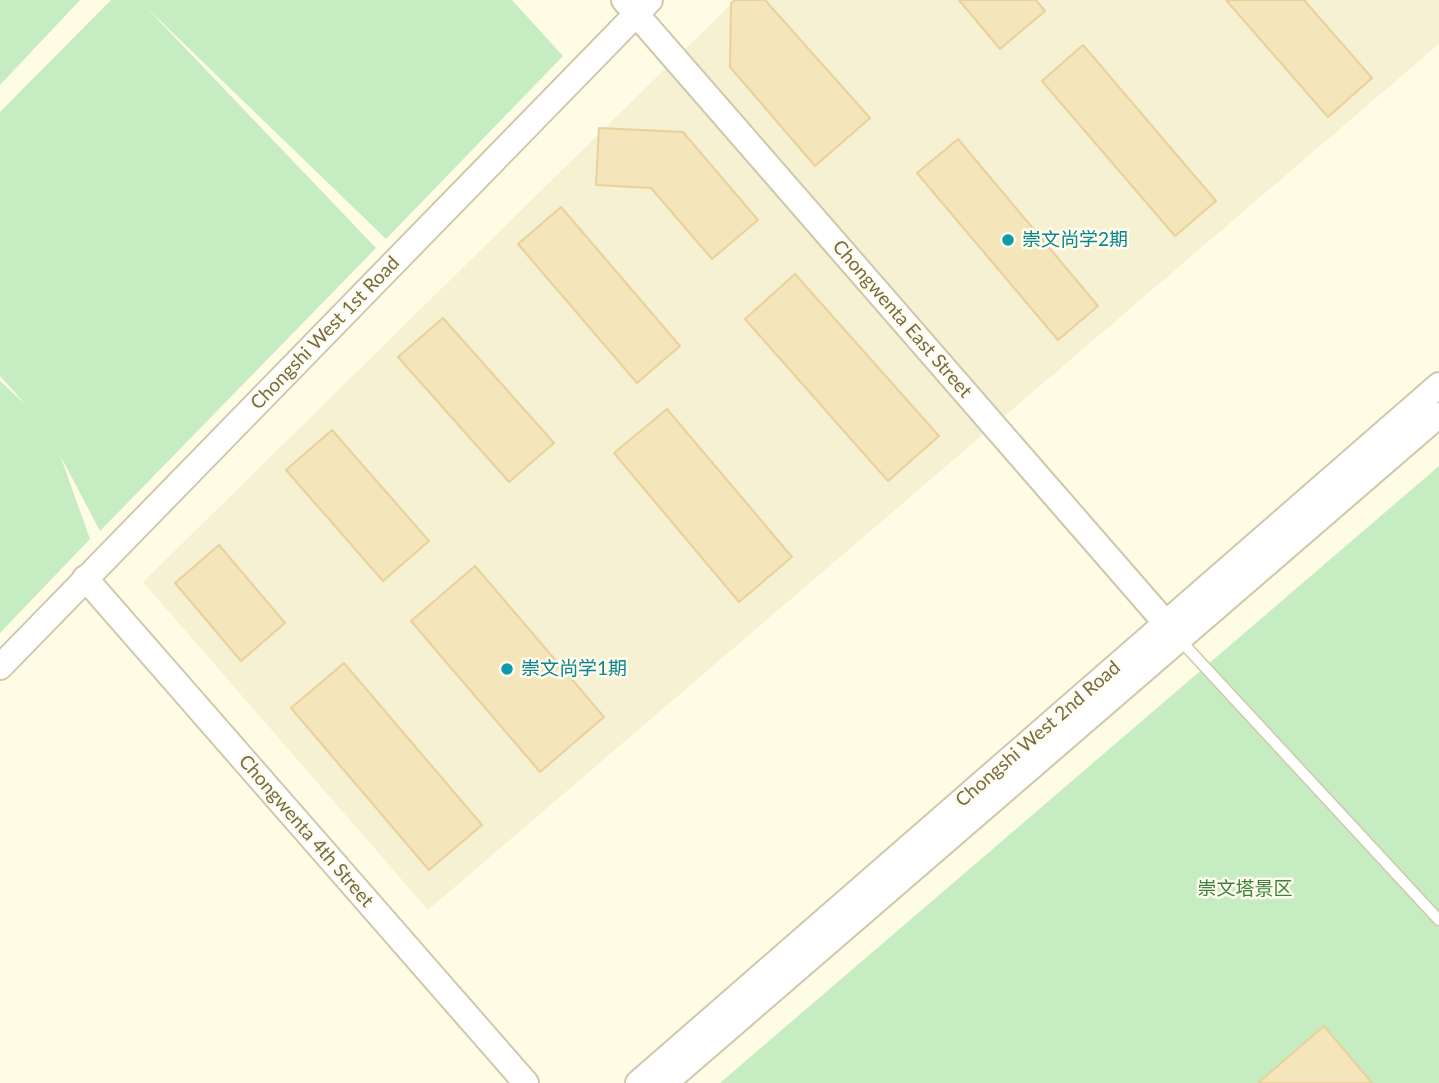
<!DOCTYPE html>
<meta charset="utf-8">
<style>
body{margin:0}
canvas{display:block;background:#fefce5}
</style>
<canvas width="1439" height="1083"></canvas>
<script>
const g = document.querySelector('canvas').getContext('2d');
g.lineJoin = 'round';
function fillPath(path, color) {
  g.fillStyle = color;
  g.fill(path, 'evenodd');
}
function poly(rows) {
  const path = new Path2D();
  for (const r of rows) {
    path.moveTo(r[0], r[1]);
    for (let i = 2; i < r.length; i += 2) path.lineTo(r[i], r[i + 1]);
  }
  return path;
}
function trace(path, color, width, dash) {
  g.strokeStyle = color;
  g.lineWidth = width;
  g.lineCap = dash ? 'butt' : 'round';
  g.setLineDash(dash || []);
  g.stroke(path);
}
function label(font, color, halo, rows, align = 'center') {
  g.font = font + ' Lato,"Noto Sans SC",sans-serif';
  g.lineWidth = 5;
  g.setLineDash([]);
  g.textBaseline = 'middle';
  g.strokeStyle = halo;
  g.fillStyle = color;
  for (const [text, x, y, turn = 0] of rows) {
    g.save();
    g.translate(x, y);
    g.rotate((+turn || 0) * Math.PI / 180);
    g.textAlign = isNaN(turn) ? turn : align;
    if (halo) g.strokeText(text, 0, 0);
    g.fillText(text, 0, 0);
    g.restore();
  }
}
fillPath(poly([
 [735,0,1439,0,1439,44,428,910,143,582]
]), '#f6f1d3');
fillPath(poly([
 [0,0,80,0,0,85],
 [111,0,512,0,563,56,386,239,145,6,376,248,100,531,60,455,90,539,0,633,0,381,27,406,0,376,0,112],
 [1439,466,1439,1083,720,1083]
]), '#c6edc2');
const building = poly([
 [735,0,765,0,870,118,815,166,730,67,731,3,735,0],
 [959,0,1036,0,1045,11,1000,49,959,0],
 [1226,0,1304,0,1372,78,1328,117,1226,0],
 [1083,45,1216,201,1175,236,1042,81,1083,45],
 [599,128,683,132,758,220,712,259,651,188,596,185,599,128],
 [958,139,1098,306,1058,340,917,173,958,139],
 [561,207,680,346,637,383,518,244,561,207],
 [795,274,939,436,888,481,745,319,795,274],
 [443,318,554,443,509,482,398,357,443,318],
 [667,409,792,557,739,602,614,453,667,409],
 [332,430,429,541,383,581,286,470,332,430],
 [219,545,285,623,241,661,175,583,219,545],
 [475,566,604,717,540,772,411,621,475,566],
 [344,663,482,825,429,870,291,708,344,663],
 [1324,1026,1372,1083,1258,1083,1324,1026]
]);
fillPath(building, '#f5e5bb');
trace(building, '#e9d19a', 2);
const service = poly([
 [1179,639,1439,920]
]);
const tertiary = poly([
 [624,0,1177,636],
 [85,578,526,1083],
 [0,667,650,0],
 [638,1083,1439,385],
 [665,1083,1439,415]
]);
trace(service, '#d0c8aa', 13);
trace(tertiary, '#d0c8aa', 28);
trace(service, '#fff', 10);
trace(tertiary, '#fff', 24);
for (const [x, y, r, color] of [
 [1008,240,7,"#0f9aa8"],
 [507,669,7,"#0f9aa8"]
]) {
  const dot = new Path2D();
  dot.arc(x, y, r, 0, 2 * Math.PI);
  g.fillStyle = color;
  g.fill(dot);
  trace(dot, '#fffeed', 2.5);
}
label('19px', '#0d838f', '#fffeed', [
 ["崇文尚学2期",1022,240],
 ["崇文尚学1期",521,669]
], 'left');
label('19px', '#796948', '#fffeed', [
 ["Chongwenta East Street",902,319,49],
 ["Chongshi West 1st Road",325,333,-46],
 ["Chongshi West 2nd Road",1038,734,-41],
 ["Chongwenta 4th Street",306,831,49]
]);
label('19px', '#3f8041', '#fffeed', [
 ["崇文塔景区",1245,889]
]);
</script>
